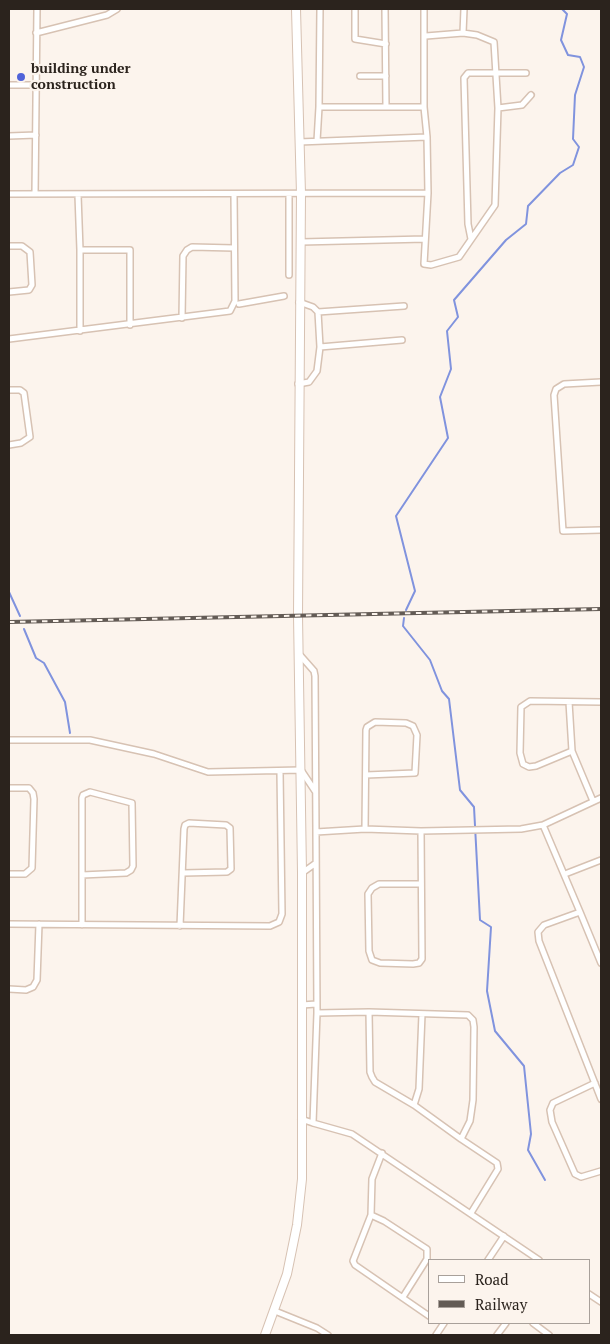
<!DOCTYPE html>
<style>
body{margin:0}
#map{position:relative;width:610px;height:1344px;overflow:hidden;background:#fcf4ed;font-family:"PT Serif",serif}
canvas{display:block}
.frame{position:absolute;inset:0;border:10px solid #2b231d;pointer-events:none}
.legend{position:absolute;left:428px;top:1259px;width:162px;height:65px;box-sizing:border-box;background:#fcf4ed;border:1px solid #a8a09a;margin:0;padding:6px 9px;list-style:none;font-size:15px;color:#2b231d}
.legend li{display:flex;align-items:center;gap:10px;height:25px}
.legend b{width:25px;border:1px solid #a8a09a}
</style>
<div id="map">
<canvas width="610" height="1344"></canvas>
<div class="frame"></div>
<ul class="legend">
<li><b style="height:6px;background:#fff"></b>Road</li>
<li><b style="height:6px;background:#635b55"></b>Railway</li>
</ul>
</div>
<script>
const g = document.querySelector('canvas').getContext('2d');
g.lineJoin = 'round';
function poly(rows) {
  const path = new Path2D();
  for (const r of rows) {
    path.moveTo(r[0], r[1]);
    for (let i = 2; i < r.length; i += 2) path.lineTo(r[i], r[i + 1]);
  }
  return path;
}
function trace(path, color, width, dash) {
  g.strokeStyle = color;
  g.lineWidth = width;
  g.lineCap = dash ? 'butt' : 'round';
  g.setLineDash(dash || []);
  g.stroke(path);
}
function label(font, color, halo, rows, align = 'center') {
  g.font = font + ' "PT Serif",serif';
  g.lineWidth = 4.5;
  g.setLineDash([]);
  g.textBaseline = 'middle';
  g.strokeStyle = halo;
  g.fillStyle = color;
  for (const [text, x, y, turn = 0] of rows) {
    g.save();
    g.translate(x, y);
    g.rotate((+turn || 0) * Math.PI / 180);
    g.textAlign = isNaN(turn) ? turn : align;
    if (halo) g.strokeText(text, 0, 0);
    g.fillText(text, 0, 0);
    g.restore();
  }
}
trace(poly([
 [9,592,20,616],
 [406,610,415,591,396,516,448,438,440,397,451,369,447,331,458,317,454,300,506,240,526,224,528,206,560,173,573,165,579,147,573,139,575,95,584,67,580,57,568,55,561,40,567,14,562,9],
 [404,618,403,626,430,660,442,691,449,699,460,790,474,807,480,920,491,927,487,991,495,1031,524,1066,531,1134,528,1150,545,1180],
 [24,629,36,658,44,663,65,702,70,733]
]), '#8093de', 2);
const street = poly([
 [355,9,355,39,386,44],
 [385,9,386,107],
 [36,33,107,15,117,9],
 [463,33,464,9],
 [426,36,463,33,477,35,494,42,498,108,495,205,459,257,431,265,424,264,428,193,427,137],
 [360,76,386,76],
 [9,85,35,85],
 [319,107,320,9],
 [498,108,522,105,531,95],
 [9,136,36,135],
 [317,141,319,107,424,107],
 [299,142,427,137,424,107,424,9],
 [9,194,428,193],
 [35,194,37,9],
 [78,195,80,250],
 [471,239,468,224,464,78,468,73,526,73],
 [301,242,425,239],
 [9,246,22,246,30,252,32,285,29,290,9,292],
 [289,275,289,194],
 [239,304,284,296],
 [318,312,404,306],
 [182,318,183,256,187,250,192,247,234,248],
 [80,331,80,250,130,250,130,325],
 [9,339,230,311,235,301,234,194],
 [320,347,402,340],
 [601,382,564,384,556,389,554,395,563,531,601,530],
 [298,384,309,382,317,371,320,347,318,312,313,307,299,302],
 [9,390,20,390,24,393,30,437,21,443,9,445],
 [299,654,314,671,315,676,316,832,317,1013,313,1123,301,1119],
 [569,702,572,751],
 [9,740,90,740,154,754,208,772,301,770,315,791],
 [9,788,29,788,33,793,34,799,32,868,25,874,9,874],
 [593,801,572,751,536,766,529,767,523,764,520,753,521,707,530,701,601,702],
 [543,825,580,912],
 [365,829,366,730,367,727,375,722,406,723,413,726,417,735,415,773,366,775],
 [316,832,365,829,421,831,521,829,543,825,601,798],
 [302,873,316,863],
 [565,874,601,860],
 [82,875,126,873,131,870,133,866,132,803,90,792,83,795,82,798,82,925],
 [420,884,379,884,372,888,368,894,369,951,372,960,380,963,413,964,419,963,422,959,421,831],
 [9,924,270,926,279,922,282,914,280,772],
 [180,926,184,829,185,825,189,823,226,825,230,828,231,869,227,872,183,873],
 [601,963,580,912,544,925,538,932,539,941,601,1099],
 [9,989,26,990,33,987,37,980,39,924],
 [302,1005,316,1004],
 [317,1013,369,1012,468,1015,473,1020,474,1027,473,1100,470,1121,461,1139,414,1105,375,1082,372,1077,370,1072,369,1012],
 [595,1083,553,1103,550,1110,552,1122,575,1174,581,1177,601,1171],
 [414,1105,419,1089,422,1014],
 [313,1123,352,1134,539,1260],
 [461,1139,497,1163,498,1169,471,1213],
 [382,1153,372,1179,371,1215,353,1261,355,1265,429,1316],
 [371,1215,384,1221,427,1249,427,1259,403,1297],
 [488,1260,504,1236],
 [589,1294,601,1302],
 [275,1311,317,1328,328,1335],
 [533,1323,549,1335],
 [436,1335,444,1323],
 [497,1335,506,1323]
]);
const secondary = poly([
 [265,1335,287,1274,297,1225,302,1179,302,873,298,615,301,194,296,9]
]);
trace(street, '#d7c2b3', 8);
trace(secondary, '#d7c2b3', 10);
trace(street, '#fff', 5);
trace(secondary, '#fff', 8);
const rail = poly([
 [9,622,601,609]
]);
trace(rail, '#635b55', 4);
trace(rail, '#fcf4ed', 2, [5.5]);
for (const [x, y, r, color] of [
 [21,77,5,"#5063d9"]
]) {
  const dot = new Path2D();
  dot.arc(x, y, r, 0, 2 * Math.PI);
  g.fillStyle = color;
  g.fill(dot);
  trace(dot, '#fcf4ed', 2);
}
label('bold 14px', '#2b231d', '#fcf4ed', [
 ["building under",31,69],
 ["construction",31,85]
], 'left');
</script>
